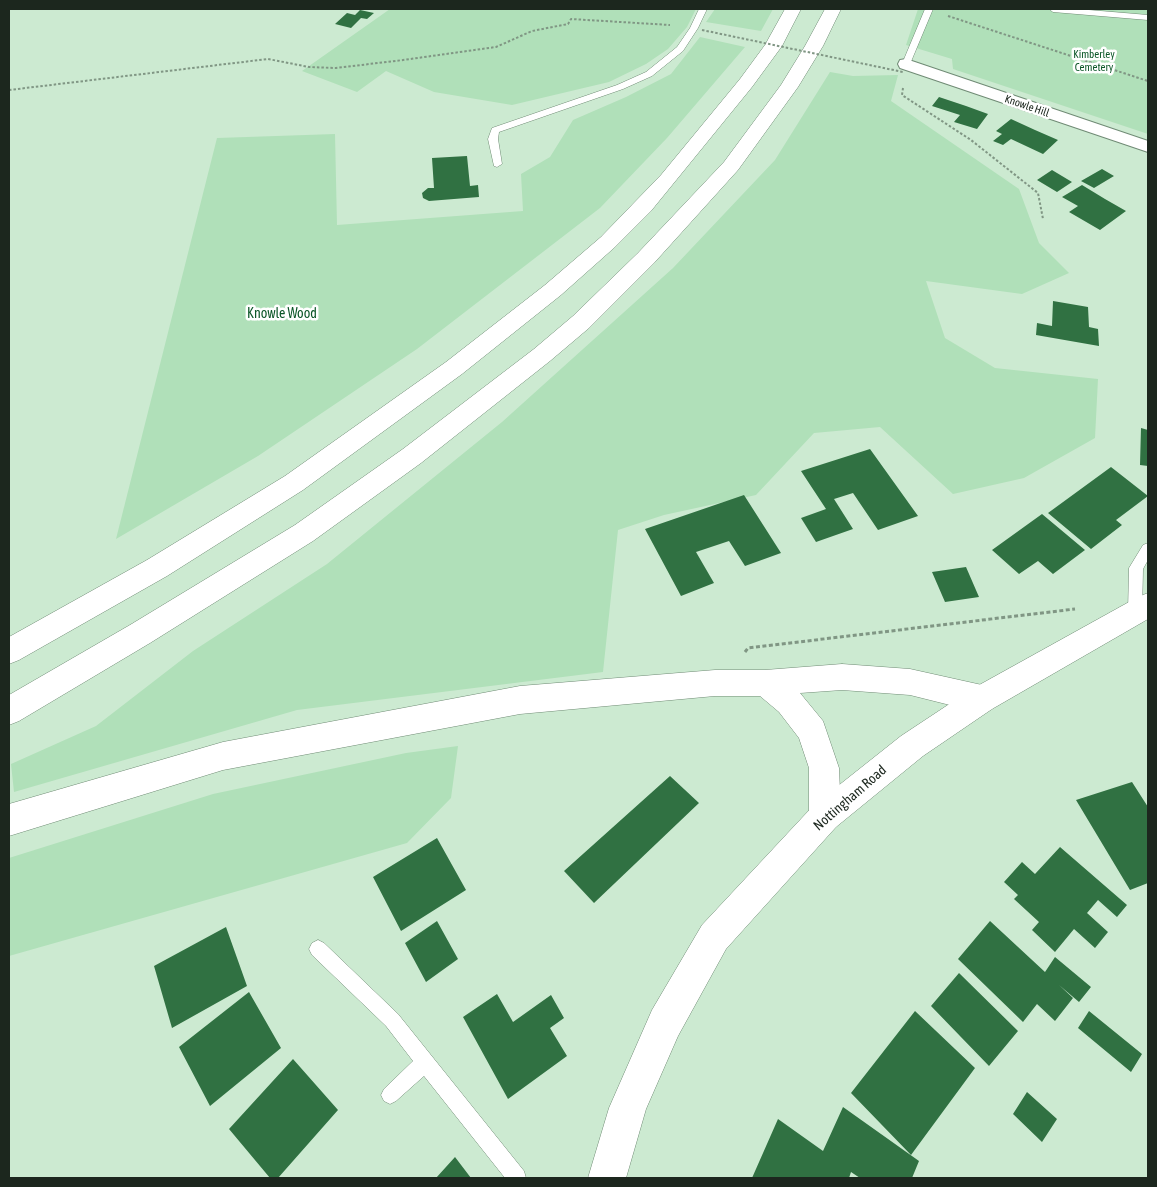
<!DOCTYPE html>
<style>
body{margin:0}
#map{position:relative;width:1157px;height:1187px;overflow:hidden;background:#ccead1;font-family:"Asap Condensed",sans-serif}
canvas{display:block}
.frame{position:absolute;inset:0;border:10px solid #1c271e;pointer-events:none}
</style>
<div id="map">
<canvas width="1157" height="1187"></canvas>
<div class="frame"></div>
</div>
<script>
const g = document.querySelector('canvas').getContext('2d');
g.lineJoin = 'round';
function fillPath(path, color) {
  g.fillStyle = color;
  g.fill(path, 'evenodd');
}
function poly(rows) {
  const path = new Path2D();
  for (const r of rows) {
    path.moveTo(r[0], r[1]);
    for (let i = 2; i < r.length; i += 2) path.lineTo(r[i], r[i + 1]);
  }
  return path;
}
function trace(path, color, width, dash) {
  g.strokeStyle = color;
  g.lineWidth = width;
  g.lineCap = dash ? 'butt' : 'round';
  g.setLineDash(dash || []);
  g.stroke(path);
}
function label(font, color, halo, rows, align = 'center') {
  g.font = font + ' "Asap Condensed",sans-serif';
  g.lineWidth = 5;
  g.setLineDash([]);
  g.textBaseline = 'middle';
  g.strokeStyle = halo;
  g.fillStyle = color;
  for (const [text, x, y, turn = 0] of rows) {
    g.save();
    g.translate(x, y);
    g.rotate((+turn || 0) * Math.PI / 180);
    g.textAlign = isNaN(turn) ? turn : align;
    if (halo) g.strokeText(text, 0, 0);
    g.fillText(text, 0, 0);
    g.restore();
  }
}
fillPath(poly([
 [390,9,696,9,687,27,668,49,646,64,609,82,512,105,434,92,386,71,357,92,302,71],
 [715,9,773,9,761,31,706,22],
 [918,9,1148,9,1148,134,953,69,952,59,906,45],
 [700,37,745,47,667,138,600,208,417,349,258,456,116,539,217,138,335,134,337,225,523,211,521,174,550,157,573,120,626,97,671,74],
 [830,72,853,76,898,75,891,101,1019,189,1039,243,1069,273,1022,294,926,281,945,338,995,368,1098,379,1095,438,1024,478,953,494,880,427,814,433,756,495,664,515,618,530,603,672,297,710,14,792,11,764,96,726,193,651,327,564,502,422,673,268,775,160],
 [458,746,451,798,407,843,9,956,9,858,213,794,406,753]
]), '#b0e0b9');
fillPath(poly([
 [360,10,374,13,367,19,361,18,351,28,335,24,347,13,355,15],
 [939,97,966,106,988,114,977,129,954,122,960,115,932,106],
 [1011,119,1035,130,1058,140,1043,154,1011,139,1003,145,993,141,1002,134,996,131],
 [467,156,470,186,478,185,479,197,429,201,423,198,422,193,428,188,434,188,432,158],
 [1102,169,1114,176,1094,188,1081,181],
 [1052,170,1072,182,1057,192,1037,180],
 [1082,185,1105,199,1126,211,1100,230,1069,212,1078,206,1062,197],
 [1053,301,1088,307,1089,327,1098,329,1099,346,1036,335,1037,323,1052,326],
 [1141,428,1148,430,1148,466,1140,465],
 [870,449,918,516,878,530,853,493,834,499,853,529,816,542,801,518,826,509,801,471],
 [1111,467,1148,496,1116,520,1122,525,1091,549,1048,513],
 [744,495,781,553,745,566,729,541,696,552,714,583,681,596,645,529],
 [1042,514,1085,550,1053,574,1038,561,1019,574,992,550],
 [966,567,979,597,945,602,932,572],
 [670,776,699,803,594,903,564,871],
 [1132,782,1148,807,1148,883,1130,890,1076,800],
 [437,838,466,890,401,931,373,877],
 [1060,847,1127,905,1117,917,1098,900,1087,913,1108,932,1095,948,1074,929,1055,952,1032,930,1039,922,1014,899,1018,895,1004,882,1022,862,1035,874],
 [437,921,458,959,426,982,405,943],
 [990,921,1045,972,1055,957,1091,987,1079,1002,1059,985,1073,998,1055,1021,1037,1004,1023,1022,958,959],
 [226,927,247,986,172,1028,154,966],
 [959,973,1018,1031,989,1066,931,1006],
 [249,992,281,1048,210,1106,179,1047],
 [497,994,513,1022,551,995,564,1018,550,1028,567,1056,508,1099,463,1017],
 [915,1011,975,1068,911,1155,851,1093],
 [1089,1011,1142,1054,1131,1072,1078,1028],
 [293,1059,338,1110,278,1178,270,1178,229,1129],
 [1027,1092,1057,1119,1042,1142,1013,1114],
 [843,1107,919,1161,912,1178,860,1178,851,1172,849,1178,752,1178,778,1119,823,1151],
 [455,1157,471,1178,436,1178]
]), '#307142');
const lane = poly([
 [699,9,707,9,698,28,683,51,652,76,623,89,499,132,498,139,502,164,497,167,494,166,488,139,492,128,617,85,646,72,677,47,690,28,699,9],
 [925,9,933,9,910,64,909,66,903,66,902,64,925,9],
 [1049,9,1077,9,1148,15,1148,20,1053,12,1049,9],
 [1148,543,1148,560,1143,569,1142,613,1140,617,1135,619,1130,617,1128,613,1129,568,1143,545,1148,543],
 [318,940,324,943,398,1014,524,1171,526,1178,505,1178,424,1076,396,1101,390,1104,384,1101,381,1095,384,1089,413,1061,386,1026,312,955,309,949,312,943,318,940]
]);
const street = poly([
 [906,59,1148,141,1148,152,900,68,898,64,900,60,906,59]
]);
const secondary = poly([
 [1148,593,1148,619,992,709,923,756,836,827,726,949,678,1036,646,1109,626,1178,588,1178,609,1108,652,1010,702,925,814,805,901,736,972,689,1138,597,1148,593]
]);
const highway = poly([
 [785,9,801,9,782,46,752,87,651,211,615,247,561,295,462,374,303,490,167,576,19,660,9,664,9,637,147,560,285,476,446,362,545,285,601,237,661,175,740,79,765,45,785,9],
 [825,9,841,9,823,46,798,87,738,170,654,263,589,328,550,361,421,463,313,541,150,643,19,721,9,725,9,695,130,625,295,525,403,449,534,349,573,316,638,253,724,162,781,85,805,46,825,9],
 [842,664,910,669,982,685,992,689,997,699,992,709,982,713,910,695,842,690,800,693,823,721,839,768,841,816,836,827,825,832,814,827,809,816,809,768,799,738,779,712,760,696,715,696,520,714,223,770,9,836,9,804,223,742,520,686,715,670,765,670,842,664]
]);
trace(lane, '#708b75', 1);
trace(street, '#708b75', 2);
trace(secondary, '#708b75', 1);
trace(highway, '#708b75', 1);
trace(poly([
 [948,16,1148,81],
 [903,88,902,95,971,140,1038,193,1043,219],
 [9,90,268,59,309,67,336,68,403,60,496,47,532,31,568,24,571,19,670,25]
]), '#809684', 2, [2.5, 2]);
trace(poly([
 [745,652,748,648,1075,609]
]), '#809684', 3, [4, 2.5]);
fillPath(lane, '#fff');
fillPath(street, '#fff');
fillPath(secondary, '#fff');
fillPath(highway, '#fff');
trace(poly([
 [702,30,903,72]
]), '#809684', 2, [2.5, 2]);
label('11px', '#0b5627', '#fff', [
 ["Kimberley",1094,55],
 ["Cemetery",1094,68]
]);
label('11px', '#1c271e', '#fff', [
 ["Knowle Hill",1027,106,19]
]);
label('14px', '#0b5627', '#fff', [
 ["Knowle Wood",282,314]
]);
label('14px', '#1c271e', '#fff', [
 ["Nottingham Road",850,798,-41]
]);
</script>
